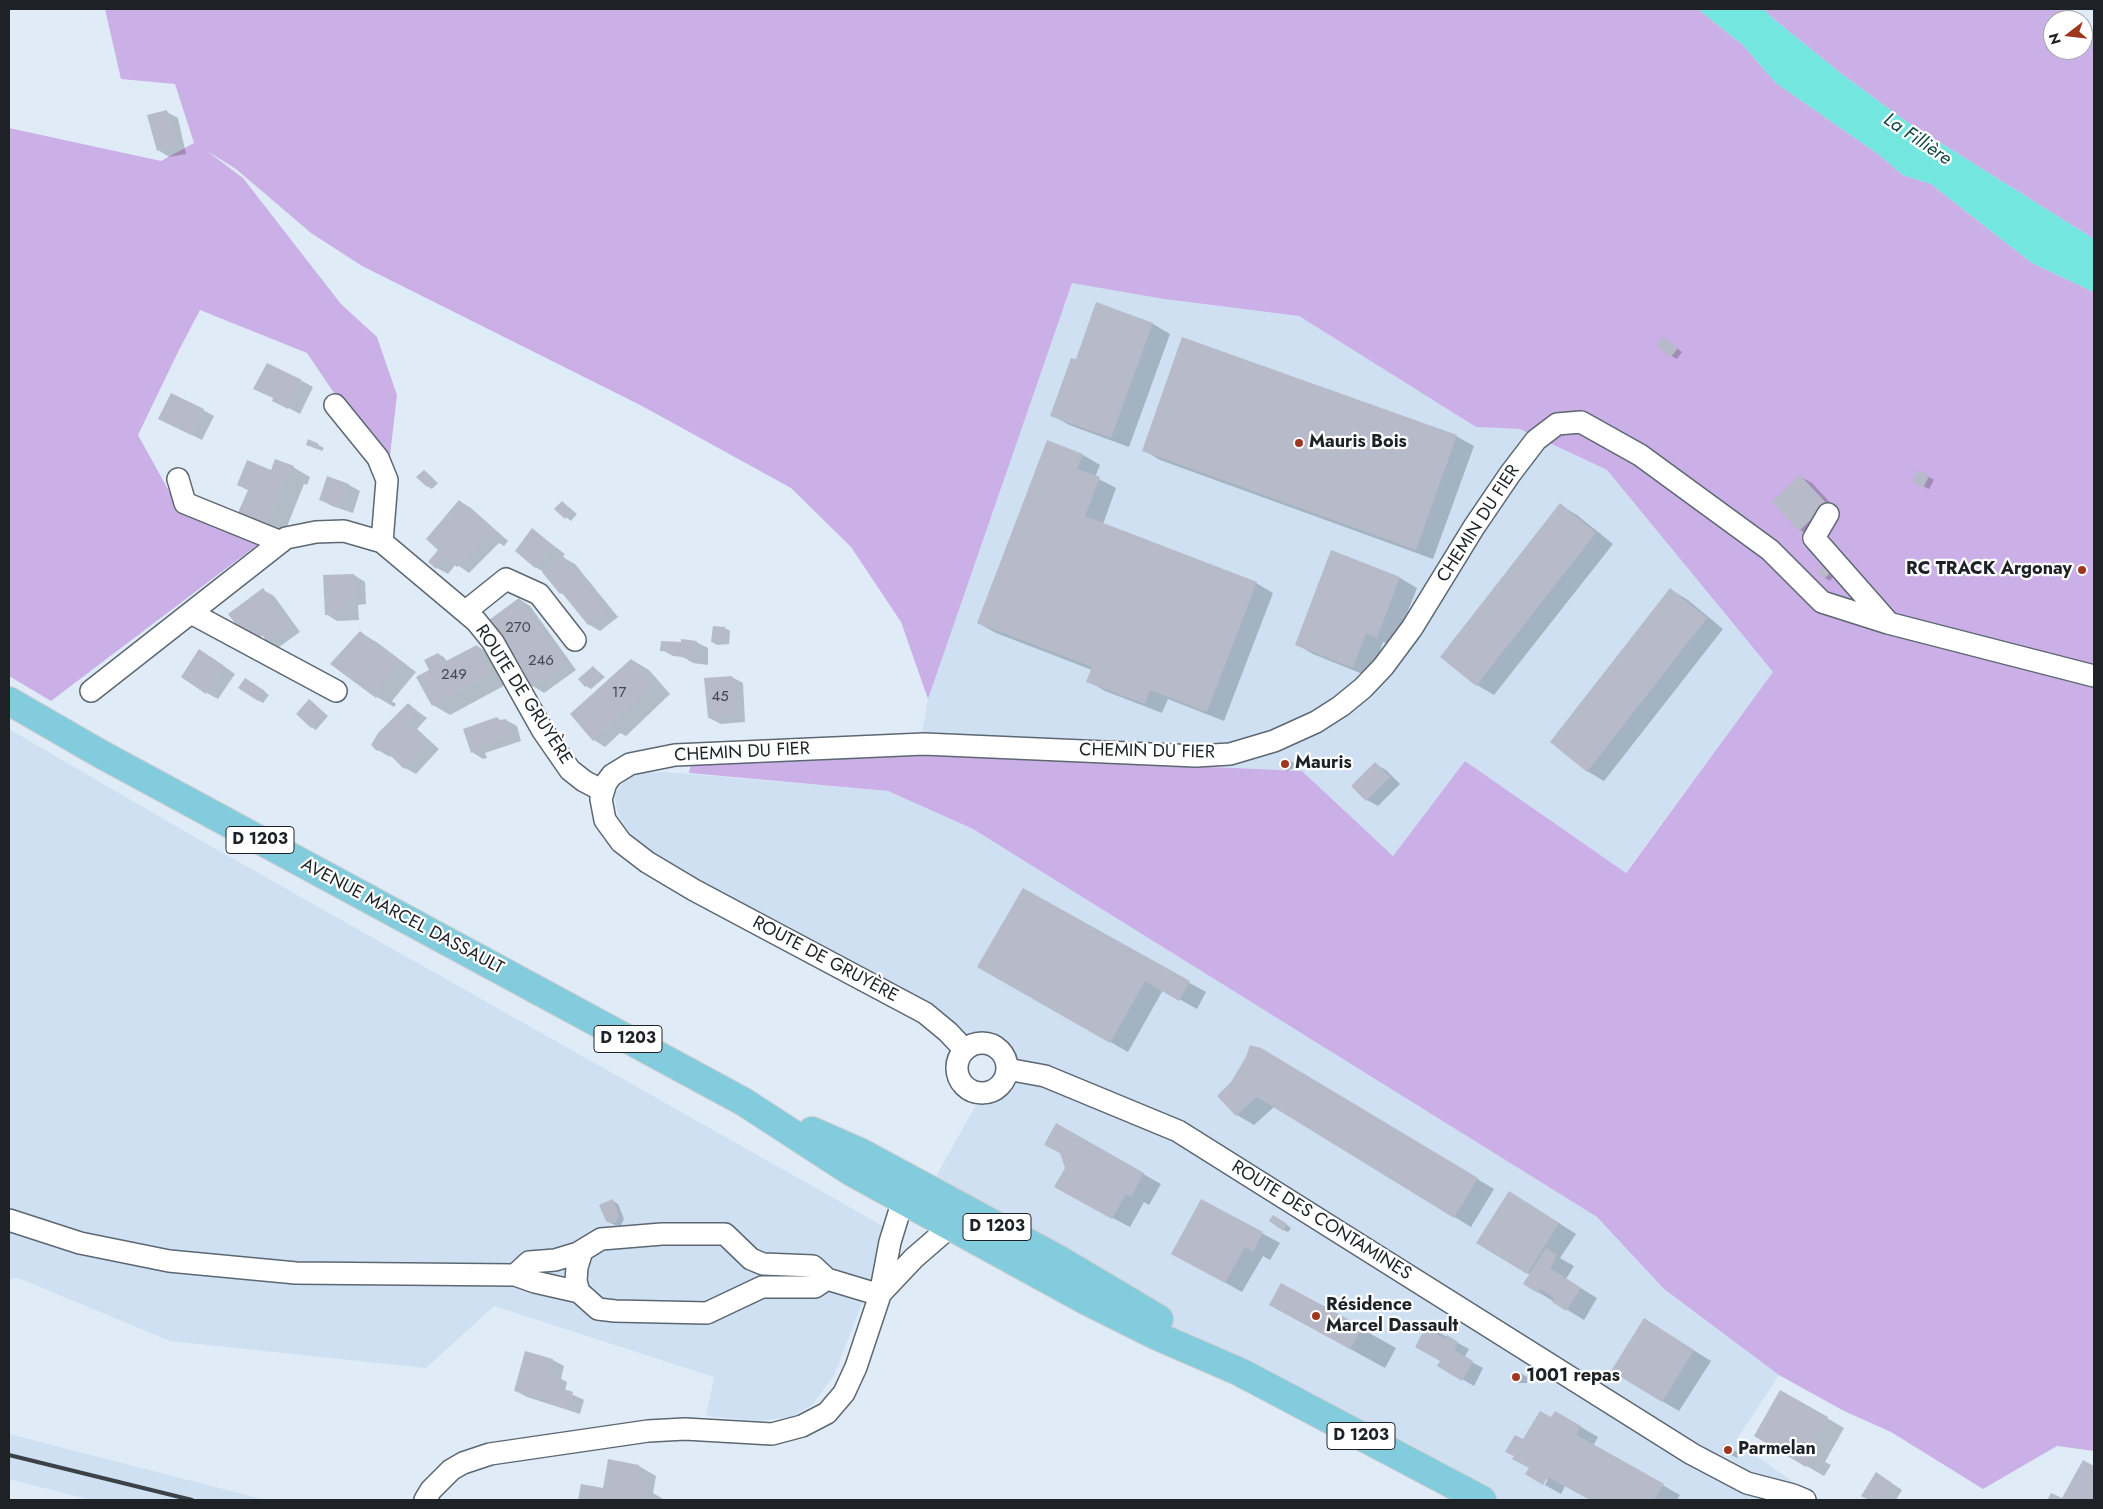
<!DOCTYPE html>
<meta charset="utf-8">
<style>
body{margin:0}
#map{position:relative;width:2103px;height:1509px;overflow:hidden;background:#dfecf8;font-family:Jost,sans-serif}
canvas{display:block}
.frame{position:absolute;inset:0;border:10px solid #1e2227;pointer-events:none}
.north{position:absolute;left:2043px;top:10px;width:50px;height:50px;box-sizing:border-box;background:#fff;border:1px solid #a5a7a9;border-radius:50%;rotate:254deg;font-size:14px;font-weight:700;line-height:20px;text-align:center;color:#1e2227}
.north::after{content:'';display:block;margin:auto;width:18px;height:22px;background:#9f3620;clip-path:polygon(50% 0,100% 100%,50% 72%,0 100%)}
</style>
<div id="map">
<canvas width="2103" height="1509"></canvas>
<div class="frame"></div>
<div class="north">N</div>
</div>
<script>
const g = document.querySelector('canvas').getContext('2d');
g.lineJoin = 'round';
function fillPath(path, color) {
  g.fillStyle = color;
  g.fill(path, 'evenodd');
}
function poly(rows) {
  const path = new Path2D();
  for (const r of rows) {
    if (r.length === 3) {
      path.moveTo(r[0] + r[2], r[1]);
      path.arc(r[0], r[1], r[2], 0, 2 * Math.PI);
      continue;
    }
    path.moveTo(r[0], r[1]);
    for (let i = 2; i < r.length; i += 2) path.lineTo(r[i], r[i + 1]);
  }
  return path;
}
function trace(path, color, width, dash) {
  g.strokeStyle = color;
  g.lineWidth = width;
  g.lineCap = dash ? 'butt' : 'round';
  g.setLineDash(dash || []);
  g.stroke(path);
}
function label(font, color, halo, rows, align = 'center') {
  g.font = font + ' Jost,sans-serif';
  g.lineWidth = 4.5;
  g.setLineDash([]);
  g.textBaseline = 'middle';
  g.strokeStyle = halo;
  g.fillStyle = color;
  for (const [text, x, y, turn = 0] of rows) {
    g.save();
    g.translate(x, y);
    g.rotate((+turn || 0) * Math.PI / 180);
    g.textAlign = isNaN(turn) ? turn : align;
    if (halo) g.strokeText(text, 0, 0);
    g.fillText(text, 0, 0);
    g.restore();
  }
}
fillPath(poly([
 [1072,282,1164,299,1299,316,1476,427,1520,429,1607,470,1773,672,1625,873,1465,761,1393,856,1302,771,918,754,928,699],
 [9,729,191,835,890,1230,834,1376,812,1405,791,1417,758,1421,706,1416,714,1377,494,1306,426,1368,170,1341,16,1277,9,1280],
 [665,772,888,791,973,829,1597,1217,1664,1289,1779,1375,1736,1441,1818,1500,1491,1500,921,1203,1003,1057,651,862,619,817,614,795,627,778,642,773],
 [9,1434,266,1500,91,1500,9,1479]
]), '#cee0f2');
fillPath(poly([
 [105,9,1698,9,1743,45,1776,83,1878,154,1903,175,1931,184,2032,263,2094,292,2094,1451,2057,1446,1983,1489,1891,1432,1844,1411,1779,1375,1664,1289,1597,1217,973,829,888,791,689,773,693,753,918,754,1302,771,1393,856,1465,761,1626,873,1773,672,1607,470,1520,429,1476,427,1299,316,1164,299,1072,283,928,699,901,622,851,547,791,488,642,406,362,266,311,233,236,169,207,151,243,178,341,304,377,337,397,395,388,473,307,353,200,310,178,352,138,435,175,502,265,539,51,701,9,676,9,128,161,161,194,143,175,84,121,79],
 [1764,9,2063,9,2076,20,2053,20,2053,50,2083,50,2083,25,2094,30,2094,239,1904,120,1839,72,1770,16]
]), '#cab0e7');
fillPath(poly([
 [1698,9,1764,9,1770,16,1839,72,1904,120,2094,239,2094,292,2032,263,1931,184,1903,175,1878,154,1776,83,1743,45]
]), '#73e6df');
fillPath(poly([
 [167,112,178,118,186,154,169,157,158,150],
 [1097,304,1153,324,1170,334,1129,447,1069,425,1052,415,1076,361],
 [1669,342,1682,352,1677,359,1672,356],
 [302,381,313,387,300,414,285,406],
 [203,410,214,416,202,440,170,424],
 [1456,436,1474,446,1433,559,1160,460,1143,450],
 [1048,442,1083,455,1100,465,1095,477,1116,488,1103,524,1256,583,1273,593,1224,721,1168,699,1162,713,1105,691,1088,681,1092,670,996,633,978,623],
 [318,445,324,448,322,451,313,447],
 [293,467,310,477,307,485,304,484,284,534,239,515,249,490,239,485,272,471],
 [424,471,438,483,432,489,427,486],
 [1801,477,1812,483,1838,511,1811,536,1800,530],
 [1929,477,1934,480,1929,489,1914,482],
 [328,478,349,485,360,491,353,513,332,506,321,500],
 [459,501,471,508,508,541,504,546,499,543,469,573,456,564,448,574,437,568,440,550],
 [562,502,577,514,571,521,555,509],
 [1560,505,1577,515,1613,544,1494,695,1477,685,1441,657],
 [532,530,565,554,562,557,575,564,618,617,600,631,588,624,567,597,561,593,544,572,535,567],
 [1332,552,1400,578,1417,588,1394,646,1383,642,1370,677,1313,654,1296,644],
 [1822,569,1833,577,1830,581,1825,578],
 [354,575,365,582,366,604,358,605,359,620,337,621,326,614],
 [263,590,274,596,300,632,279,647,268,641,263,635,256,641,244,634],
 [1671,590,1688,600,1723,629,1604,781,1587,771],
 [519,599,530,606,576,670,544,693,533,686,517,657],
 [725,628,730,631,729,644,717,645,712,642],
 [361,633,378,643,416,672,392,701,396,704,394,707,377,697],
 [696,642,708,648,708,665,693,663,683,657,673,656,662,650],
 [477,646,494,656,509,683,450,715,433,705,431,671,438,654,444,657,447,662],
 [211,657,235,674,218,699,207,693],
 [632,660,649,670,670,694,626,736,620,733,605,747,594,740,572,714],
 [593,667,605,677,591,689,586,686],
 [732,677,743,683,745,722,721,724,709,718],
 [251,682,269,695,263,703,258,700],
 [310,700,328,716,316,730,311,727],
 [409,705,427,718,417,729,439,749,416,774,405,768,392,755,390,757,378,750],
 [497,718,502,721,506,720,517,726,521,741,485,753,487,758,483,759,472,752,465,730],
 [1289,760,1294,763,1296,767,1287,771,1282,768],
 [1375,764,1386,770,1400,784,1378,806,1367,800],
 [1023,890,1206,992,1197,1009,1163,990,1128,1052,979,967],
 [1279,1060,1494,1189,1471,1227,1274,1107,1254,1125,1237,1115,1219,1096],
 [1056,1125,1161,1184,1149,1205,1144,1202,1130,1227,1073,1197],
 [1201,1200,1280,1243,1270,1260,1263,1256,1242,1292,1190,1263],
 [613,1201,618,1204,624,1219,621,1225,615,1225,609,1222],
 [1526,1202,1576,1234,1560,1258,1574,1266,1566,1279,1597,1298,1584,1320,1538,1292,1531,1275,1478,1242],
 [1279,1219,1291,1228,1288,1232,1283,1230],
 [1281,1284,1396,1348,1385,1368,1270,1305],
 [1427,1326,1469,1349,1464,1358,1483,1368,1474,1386,1438,1365,1442,1361],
 [1661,1330,1711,1361,1679,1411,1662,1401],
 [553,1360,564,1366,561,1379,567,1382,565,1391,584,1400,580,1414,527,1397,516,1391],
 [1522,1374,1527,1377,1527,1383,1517,1383,1512,1380],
 [1781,1391,1844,1428,1825,1462,1831,1465,1824,1476,1755,1436],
 [1555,1412,1598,1437,1593,1446,1680,1495,1677,1500,1592,1500,1565,1486,1561,1494,1545,1485,1548,1479,1531,1468,1524,1441,1551,1419],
 [1725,1446,1739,1453,1737,1458,1723,1450],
 [609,1461,639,1466,656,1476,653,1493,665,1500,580,1500,582,1485,604,1489],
 [2083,1462,2094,1468,2094,1500,2049,1500,2052,1494,2062,1500],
 [1887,1480,1902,1490,1896,1500,1871,1500,1863,1495]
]), '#0003');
fillPath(poly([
 [167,110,176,148,157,151,147,115],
 [1096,302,1153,323,1111,438,1050,416,1071,358,1076,359],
 [1182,337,1457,435,1416,550,1142,451],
 [1663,337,1678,348,1671,357,1656,346],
 [267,363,302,380,288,409,272,401,273,398,253,389],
 [171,393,204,409,191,435,158,419],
 [308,439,319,444,317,449,306,445],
 [1047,440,1083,454,1077,469,1100,477,1085,516,1257,582,1207,712,1150,690,1145,704,1086,682,1092,667,977,623],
 [275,459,294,466,290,476,286,475,267,525,237,515,248,490,237,485,247,460,271,470],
 [424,470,434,479,427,487,416,477],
 [1918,470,1929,476,1923,488,1912,482],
 [1800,475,1827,504,1799,531,1772,502],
 [327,476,349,484,342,507,319,500],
 [459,500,498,534,492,541,488,537,457,567,446,557,436,569,428,562,438,550,426,539],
 [562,501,572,510,565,519,554,509],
 [1560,503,1596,533,1476,686,1440,657],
 [532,528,554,546,535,568,515,551],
 [1331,550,1400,577,1377,638,1366,633,1353,668,1295,645],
 [563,556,608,610,588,625,562,593,560,594,542,572],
 [1822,567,1829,574,1824,579,1817,572],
 [354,574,355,599,347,599,348,614,325,615,323,575],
 [263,588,290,625,267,642,256,626,244,635,228,614],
 [1670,588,1707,618,1587,772,1550,742],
 [519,598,566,663,532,687,516,658,489,620],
 [713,626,725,627,724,642,711,642],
 [360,631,399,662,376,690,380,693,376,698,330,664],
 [681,639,697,641,697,660,681,657,681,652,660,651,661,641,681,642],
 [477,645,492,673,432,706,416,677,429,670,424,660,438,653,444,662],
 [199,649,224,666,206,694,181,677],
 [631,659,653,684,593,741,570,714],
 [593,666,600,674,585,687,578,679],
 [732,676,735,716,708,718,704,678],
 [245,678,265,691,258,701,238,688],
 [309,699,324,713,311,728,296,714],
 [408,703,417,711,406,722,428,742,404,769,383,748,377,751,371,745,378,733],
 [497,717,499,720,506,719,511,735,474,747,476,751,471,753,463,729],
 [1289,758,1292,765,1281,769,1279,763],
 [1375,762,1390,777,1366,801,1351,786],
 [1023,888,1190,981,1179,1001,1145,981,1110,1043,977,967],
 [1250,1045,1261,1048,1478,1178,1454,1218,1257,1097,1236,1116,1217,1096,1231,1082,1246,1057],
 [1056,1123,1144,1173,1131,1197,1126,1194,1112,1219,1054,1187,1065,1168,1060,1153,1044,1145],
 [1509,1191,1559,1223,1527,1274,1476,1243],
 [613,1199,619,1215,616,1222,612,1224,606,1221,599,1205],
 [1201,1199,1263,1232,1253,1252,1245,1247,1225,1283,1171,1254],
 [1273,1215,1287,1224,1283,1231,1269,1221],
 [1546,1248,1557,1255,1550,1268,1581,1288,1566,1311,1552,1302,1554,1298,1540,1289,1538,1293,1523,1284],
 [1281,1283,1363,1327,1350,1349,1269,1305],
 [1644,1318,1694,1350,1662,1402,1611,1371],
 [1427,1324,1439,1331,1436,1334,1445,1339,1447,1335,1458,1342,1454,1350,1473,1361,1462,1381,1437,1366,1440,1361,1415,1347],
 [525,1351,553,1359,549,1373,557,1375,554,1386,573,1392,569,1409,551,1404,552,1401,514,1391],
 [1511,1373,1522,1373,1522,1381,1510,1381],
 [1780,1390,1828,1417,1808,1451,1814,1455,1806,1467,1754,1436],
 [1540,1411,1551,1417,1555,1411,1581,1426,1577,1435,1664,1484,1654,1500,1590,1500,1548,1477,1543,1485,1525,1474,1529,1468,1512,1459,1514,1456,1505,1452,1515,1435,1523,1439],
 [1724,1444,1735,1449,1731,1456,1721,1451],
 [608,1459,639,1465,636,1480,650,1483,646,1500,578,1500,581,1484,603,1488],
 [2083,1460,2094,1466,2094,1500,2047,1500,2051,1493,2062,1498],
 [1876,1472,1892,1483,1881,1500,1869,1500,1861,1496]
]), '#b7bac9');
const minor = poly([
 [335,405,378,458,387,480,382,542],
 [178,479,185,503,281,542],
 [1828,514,1814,538,1888,622],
 [466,611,506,579,539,594,575,640],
 [191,613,336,691],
 [91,691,286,538,316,532,344,531,382,542,476,621,493,642,543,731,570,770,584,781,603,791],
 [982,1068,25],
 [965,1050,948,1032,925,1013,694,890,647,862,621,842,605,820,601,799,606,783,612,775,630,764,675,755,924,744,1196,756,1230,754,1274,741,1316,722,1341,706,1363,688,1383,667,1412,628,1474,527,1510,474,1536,440,1557,424,1581,422,1640,455,1770,550,1822,602,1888,623,2094,676],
 [1007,1069,1045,1076,1178,1131,1692,1454,1747,1483,1793,1495,1805,1500],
 [9,1220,80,1243,169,1261,296,1273,515,1275,535,1282,579,1292,598,1309,615,1311,707,1313,762,1287,815,1287,827,1279],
 [515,1275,529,1262,555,1260,578,1253,601,1239,662,1234,725,1234,751,1259,763,1264,813,1266,827,1279,880,1295],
 [579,1292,576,1281,577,1267,582,1251],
 [880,1294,914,1258,951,1226,958,1215],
 [425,1500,431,1490,451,1470,463,1463,490,1454,648,1431,685,1429,772,1434,802,1426,827,1413,844,1393,856,1367,880,1295,890,1242,903,1200,911,1187]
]);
const major = poly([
 [9,701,99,753,744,1102,850,1171,1085,1300,1157,1336,1240,1372,1482,1500],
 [812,1131,860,1152,1058,1259,1159,1319]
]);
trace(minor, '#5c6771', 24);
trace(major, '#cececf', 30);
trace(minor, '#fff', 21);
trace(major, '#82ccde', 28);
trace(poly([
 [9,1455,192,1500]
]), '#3c4148', 4);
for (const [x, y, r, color] of [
 [1299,443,5,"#9f3620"],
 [2082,570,5,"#9f3620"],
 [1285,764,5,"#9f3620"],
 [1316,1316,5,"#9f3620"],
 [1516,1377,5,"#9f3620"],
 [1728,1450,5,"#9f3620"]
]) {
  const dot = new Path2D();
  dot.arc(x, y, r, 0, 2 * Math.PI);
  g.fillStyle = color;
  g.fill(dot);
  trace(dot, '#fff', 2);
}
label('15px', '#444850', null, [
 ["270",518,628],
 ["246",541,661],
 ["249",454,675],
 ["17",619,693],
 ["45",720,697]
]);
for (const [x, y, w] of [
 [260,840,68],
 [628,1039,68],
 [997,1227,68],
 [1361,1436,68]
]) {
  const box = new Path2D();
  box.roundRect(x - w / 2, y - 13.5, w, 27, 4);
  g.fillStyle = '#fff';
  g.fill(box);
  trace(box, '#1e2227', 1);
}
label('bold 16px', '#1e2227', null, [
 ["D 1203",260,840],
 ["D 1203",628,1039],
 ["D 1203",997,1227],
 ["D 1203",1361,1436]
]);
label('bold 18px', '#1e2227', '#fff', [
 ["Mauris Bois",1309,443],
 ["RC TRACK Argonay",2072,570,"right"],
 ["Mauris",1295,764],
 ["Résidence",1326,1306],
 ["Marcel Dassault",1326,1327],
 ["1001 repas",1526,1377],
 ["Parmelan",1738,1450]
], 'left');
label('18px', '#1e2227', '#fff', [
 ["CHEMIN DU FIER",1479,524,-57],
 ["ROUTE DE GRUYÈRE",523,695,57],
 ["CHEMIN DU FIER",1147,752,1],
 ["CHEMIN DU FIER",742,753,-3],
 ["AVENUE MARCEL DASSAULT",402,917,28],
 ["ROUTE DE GRUYÈRE",825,960,28],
 ["ROUTE DES CONTAMINES",1321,1221,32]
]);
label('italic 19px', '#124644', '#fff', [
 ["La Fillière",1917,140,34]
]);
</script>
